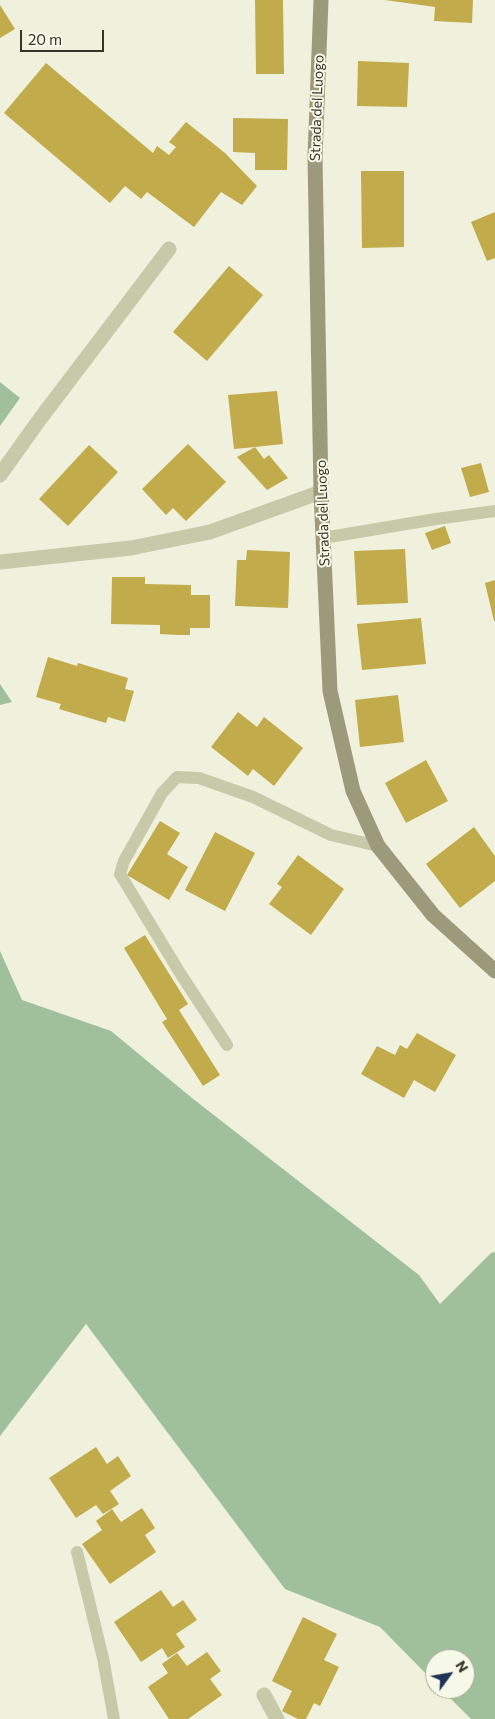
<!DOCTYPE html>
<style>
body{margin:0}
#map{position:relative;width:495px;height:1719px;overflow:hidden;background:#eff1dc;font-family:Commissioner,sans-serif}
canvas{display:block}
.north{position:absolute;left:425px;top:1649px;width:50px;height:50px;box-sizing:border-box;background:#f7f9e8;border:1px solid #aaaa9b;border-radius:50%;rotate:58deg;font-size:14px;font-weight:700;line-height:20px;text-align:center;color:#363428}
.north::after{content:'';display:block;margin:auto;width:18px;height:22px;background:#1f3356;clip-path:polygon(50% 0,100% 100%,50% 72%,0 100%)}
.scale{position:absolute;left:20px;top:30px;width:84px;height:22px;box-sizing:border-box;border:2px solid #363428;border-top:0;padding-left:6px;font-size:15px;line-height:18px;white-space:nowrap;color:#363428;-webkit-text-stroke:4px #f7f9e8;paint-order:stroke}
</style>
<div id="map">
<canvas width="495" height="1719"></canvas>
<div class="north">N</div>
<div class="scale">20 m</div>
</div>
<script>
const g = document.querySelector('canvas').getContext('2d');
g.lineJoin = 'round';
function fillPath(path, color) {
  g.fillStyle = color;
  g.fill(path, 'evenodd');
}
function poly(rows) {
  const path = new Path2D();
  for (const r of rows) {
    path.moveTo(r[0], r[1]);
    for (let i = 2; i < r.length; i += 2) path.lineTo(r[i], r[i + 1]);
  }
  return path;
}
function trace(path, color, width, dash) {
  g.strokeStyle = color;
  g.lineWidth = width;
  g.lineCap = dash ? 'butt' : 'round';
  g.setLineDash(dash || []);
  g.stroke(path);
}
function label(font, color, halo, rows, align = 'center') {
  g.font = font + ' Commissioner,sans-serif';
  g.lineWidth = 4;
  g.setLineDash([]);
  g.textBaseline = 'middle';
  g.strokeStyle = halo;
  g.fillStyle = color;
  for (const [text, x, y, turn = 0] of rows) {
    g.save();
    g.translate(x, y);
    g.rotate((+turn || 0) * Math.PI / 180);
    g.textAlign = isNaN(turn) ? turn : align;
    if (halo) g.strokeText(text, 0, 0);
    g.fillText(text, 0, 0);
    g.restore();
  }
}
fillPath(poly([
 [0,382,20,398,0,426],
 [0,684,12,702,0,705],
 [0,951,22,1000,111,1031,192,1098,419,1275,440,1304,491,1253,495,1252,495,1719,471,1719,441,1689,465,1689,465,1659,435,1659,435,1683,380,1627,285,1589,86,1324,0,1436]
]), '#a0c09c');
fillPath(poly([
 [255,0,283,0,284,74,256,74],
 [385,0,473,0,472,23,434,21,435,7],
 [0,5,15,29,0,38],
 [358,61,409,63,407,107,357,106],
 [46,63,153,153,157,146,169,155,176,147,169,142,186,122,225,153,257,186,242,205,221,192,194,227,147,192,141,199,125,186,110,203,4,113],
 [233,118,288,119,287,170,255,170,255,153,233,152],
 [361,171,404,171,404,247,362,248],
 [495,212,495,258,487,261,471,222],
 [229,266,263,295,207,361,173,332],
 [277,391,283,444,255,447,264,459,269,455,288,478,267,490,237,457,255,447,234,449,228,395],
 [188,444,226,482,186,521,173,508,166,515,142,489],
 [89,445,118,472,68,526,39,499],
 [481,463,489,492,470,497,461,468],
 [445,526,451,543,432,550,425,533],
 [405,549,408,603,357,605,354,551],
 [247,550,290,552,288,608,235,606,237,560,246,560],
 [112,577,145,577,145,584,191,585,191,595,210,595,210,628,190,628,190,635,179,635,160,634,160,625,111,624],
 [495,580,495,621,494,621,485,583],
 [421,618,426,664,362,670,357,624],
 [48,657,77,666,78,663,128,678,125,689,134,691,125,722,108,717,106,723,59,709,61,704,36,697],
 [398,695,404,742,360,747,355,700],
 [238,712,257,727,264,717,303,748,274,786,253,769,248,776,211,747],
 [426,760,448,801,406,823,385,783],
 [160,821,180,833,167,854,188,867,169,900,127,875],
 [474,827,495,856,495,881,460,908,426,864],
 [215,832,255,853,225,911,185,890],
 [298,855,344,889,311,935,269,904,282,887,277,884],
 [145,935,188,1004,179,1010,220,1075,203,1086,162,1022,167,1019,124,948],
 [417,1033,456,1055,435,1092,414,1080,404,1098,361,1074,377,1046,395,1055,400,1045,407,1049],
 [96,1447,107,1464,118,1456,131,1476,110,1491,119,1504,103,1514,96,1505,76,1518,49,1478],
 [142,1508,155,1528,145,1535,156,1552,110,1584,82,1544,102,1530,96,1521,112,1509,121,1522],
 [161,1590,173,1607,183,1600,197,1620,176,1634,185,1647,168,1658,162,1648,141,1662,114,1622],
 [303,1617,337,1634,324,1660,339,1667,320,1706,314,1703,306,1719,298,1719,282,1711,292,1691,272,1681],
 [207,1652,221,1671,210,1679,222,1695,188,1719,169,1719,148,1687,168,1673,162,1664,177,1653,187,1666]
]), '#c1ab4a');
trace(poly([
 [323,538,436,519,495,511],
 [227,1045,180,973,120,874,124,861,162,793,177,777,199,778,253,797,331,835,378,846],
 [77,1552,103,1658,114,1719]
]), '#c8c9a8', 12);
trace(poly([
 [0,475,40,419,169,249],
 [0,562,131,548,210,532,321,492],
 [264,1695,277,1719]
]), '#c8c9a8', 15);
trace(poly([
 [321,0,315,157,321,492,330,691,353,791,378,846,433,915,495,971]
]), '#9c9a7a', 15);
label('14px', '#363428', '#f7f9e8', [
 ["Strada del Luogo",317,108,-88],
 ["Strada del Luogo",323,513,-92]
]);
</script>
